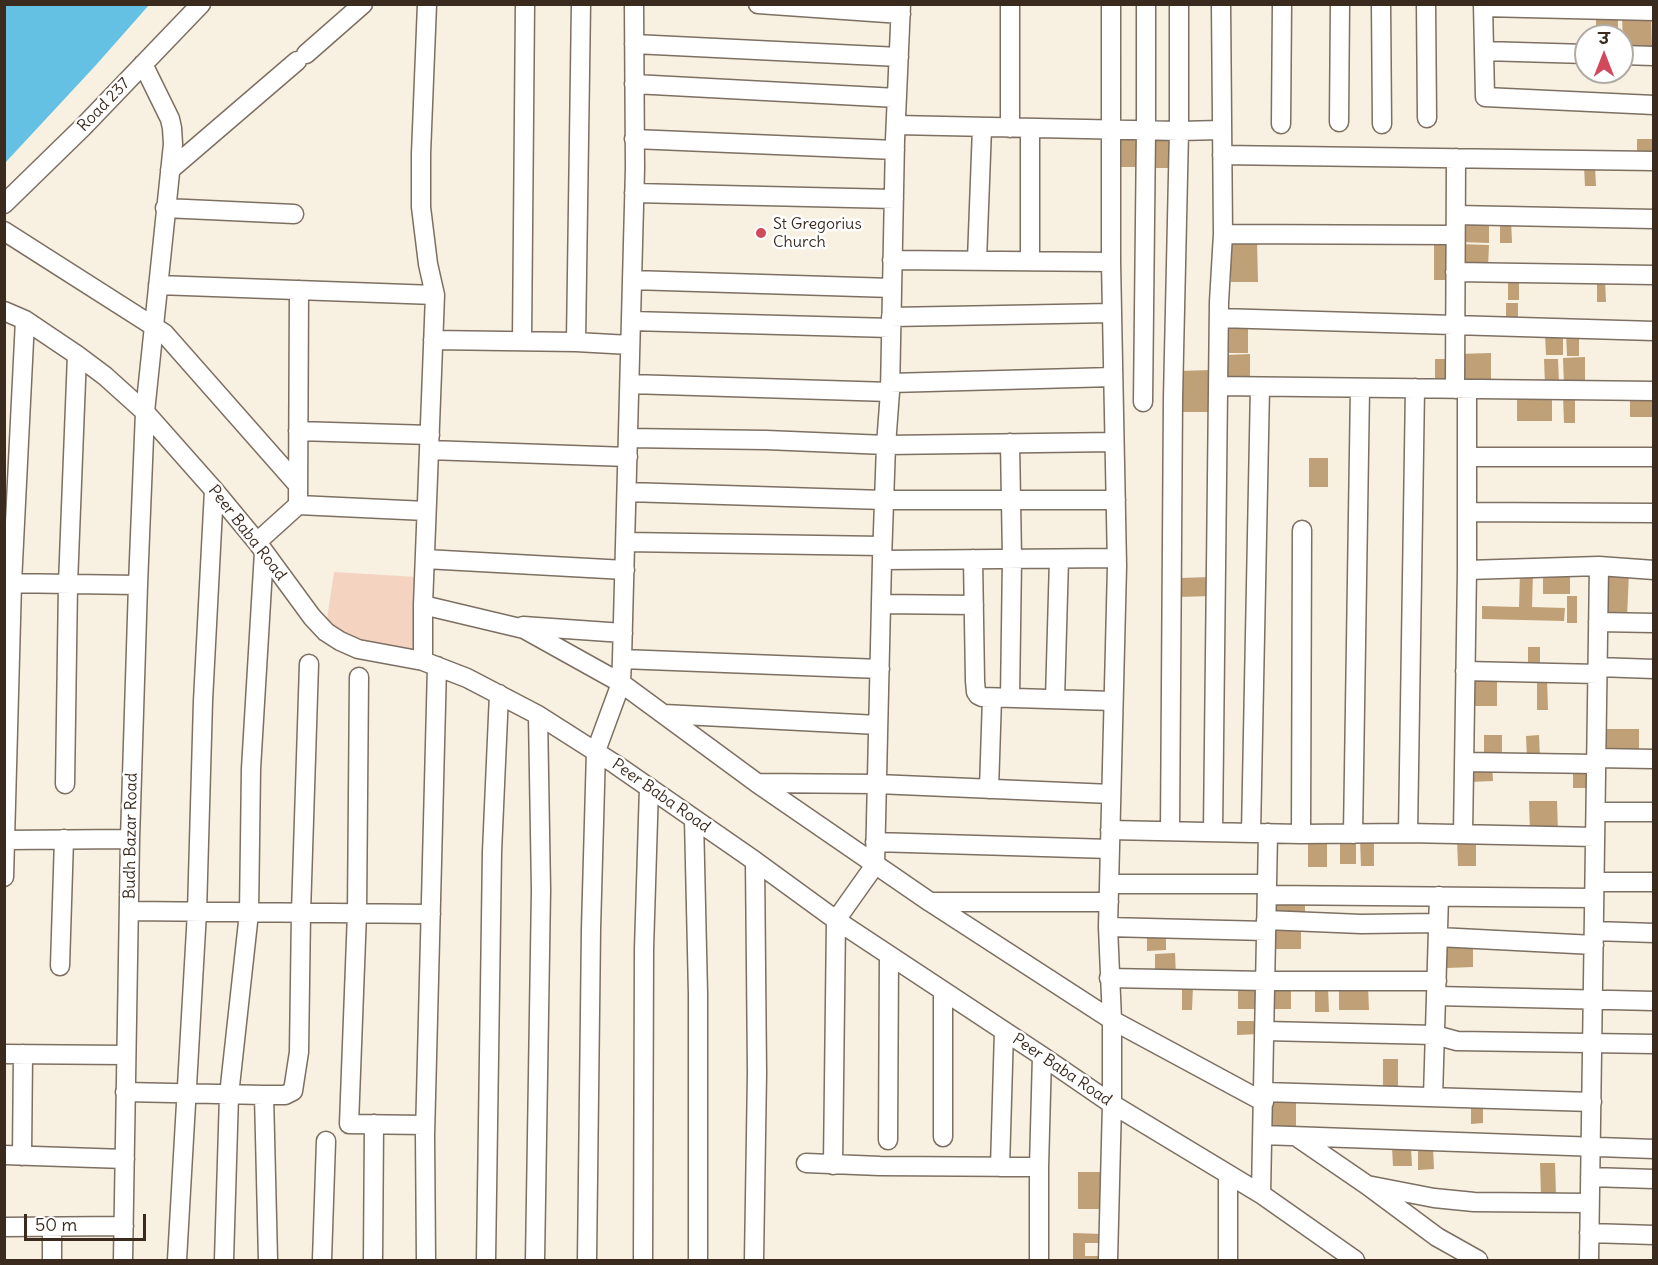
<!DOCTYPE html>
<meta charset="utf-8">
<style>
body{margin:0}
#map{position:relative;width:1658px;height:1265px;overflow:hidden;background:#f8f0e1;font-family:Delius,"Playpen Sans Deva",sans-serif}
canvas{display:block}
.frame{position:absolute;inset:0;border:6px solid #3b2a1e;pointer-events:none}
.north{position:absolute;left:1574px;top:24px;width:60px;height:60px;box-sizing:border-box;background:#fff;border:2px solid #b1aaa5;border-radius:50%;rotate:0deg;font-size:16px;font-weight:700;line-height:24px;text-align:center;color:#3b2a1e}
.north::after{content:'';display:block;margin:auto;width:21px;height:27px;background:#d1495b;clip-path:polygon(50% 0,100% 100%,50% 72%,0 100%)}
.scale{position:absolute;left:24px;top:1214px;width:122px;height:27px;box-sizing:border-box;border:3px solid #3b2a1e;border-top:0;padding-left:8px;font-size:18px;line-height:21px;white-space:nowrap;color:#3b2a1e;-webkit-text-stroke:4px #fff;paint-order:stroke}
</style>
<div id="map">
<canvas width="1658" height="1265"></canvas>
<div class="frame"></div>
<div class="north">उ</div>
<div class="scale">50 m</div>
</div>
<script>
const g = document.querySelector('canvas').getContext('2d');
g.lineJoin = 'round';
function fillPath(path, color) {
  g.fillStyle = color;
  g.fill(path, 'evenodd');
}
function poly(rows) {
  const path = new Path2D();
  for (const r of rows) {
    path.moveTo(r[0], r[1]);
    for (let i = 2; i < r.length; i += 2) path.lineTo(r[i], r[i + 1]);
  }
  return path;
}
function trace(path, color, width, dash) {
  g.strokeStyle = color;
  g.lineWidth = width;
  g.lineCap = dash ? 'butt' : 'round';
  g.setLineDash(dash || []);
  g.stroke(path);
}
function label(font, color, halo, rows, align = 'center') {
  g.font = font + ' Delius,sans-serif';
  g.lineWidth = 5;
  g.setLineDash([]);
  g.textBaseline = 'middle';
  g.strokeStyle = halo;
  g.fillStyle = color;
  for (const [text, x, y, turn = 0] of rows) {
    g.save();
    g.translate(x, y);
    g.rotate((+turn || 0) * Math.PI / 180);
    g.textAlign = isNaN(turn) ? turn : align;
    if (halo) g.strokeText(text, 0, 0);
    g.fillText(text, 0, 0);
    g.restore();
  }
}
fillPath(poly([
 [334,572,417,577,415,658,338,637,326,626]
]), '#f4d3c0');
fillPath(poly([
 [5,4,149,5,96,65,5,163]
]), '#65c1e3');
fillPath(poly([
 [1651,13,1652,51,1623,52,1622,14],
 [1596,14,1618,14,1618,36,1596,36],
 [1116,135,1142,135,1143,167,1117,167],
 [1171,138,1171,168,1147,168,1147,139],
 [1637,139,1652,139,1653,156,1637,157],
 [1584,166,1595,166,1596,186,1585,186],
 [1500,219,1511,219,1512,243,1500,243],
 [1459,220,1489,221,1489,243,1459,242],
 [1434,239,1453,239,1453,280,1434,280],
 [1257,240,1258,282,1231,282,1231,241],
 [1459,244,1489,245,1488,267,1459,267],
 [1508,279,1519,279,1519,300,1508,300],
 [1597,280,1605,280,1606,302,1597,302],
 [1506,303,1518,303,1518,323,1506,324],
 [1228,327,1248,327,1248,353,1228,353],
 [1566,333,1579,333,1579,356,1567,356],
 [1545,334,1563,334,1563,355,1546,355],
 [1491,353,1491,381,1458,381,1457,354],
 [1250,354,1250,382,1226,383,1226,355],
 [1585,357,1585,386,1564,386,1563,358],
 [1435,359,1451,359,1451,383,1435,383],
 [1544,359,1558,359,1559,385,1545,385],
 [1212,370,1212,412,1179,412,1178,371],
 [1517,394,1552,394,1552,421,1517,421],
 [1575,395,1575,423,1564,423,1563,396],
 [1630,396,1652,396,1652,417,1630,417],
 [1309,458,1328,458,1328,487,1309,487],
 [1543,569,1570,569,1570,594,1543,594],
 [1607,570,1629,571,1627,618,1605,618],
 [1520,573,1533,574,1532,607,1565,608,1564,621,1482,619,1482,606,1519,607],
 [1212,577,1212,596,1178,597,1178,578],
 [1567,596,1577,596,1577,623,1567,623],
 [1528,647,1540,647,1540,670,1528,671],
 [1497,673,1497,706,1470,706,1469,674],
 [1537,677,1547,677,1548,710,1537,710],
 [1602,729,1639,729,1639,755,1602,755],
 [1484,735,1502,735,1502,759,1484,758],
 [1539,735,1540,759,1527,759,1526,736],
 [1492,763,1493,781,1469,782,1469,764],
 [1573,766,1593,766,1593,788,1573,788],
 [1529,801,1557,801,1558,832,1530,832],
 [1457,838,1476,838,1476,866,1458,866],
 [1360,840,1374,840,1374,866,1361,866],
 [1308,841,1327,842,1327,867,1308,867],
 [1340,842,1356,842,1356,864,1340,864],
 [1305,897,1305,918,1272,917,1271,898],
 [1272,928,1301,928,1301,949,1272,949],
 [1147,933,1166,933,1166,950,1147,951],
 [1473,942,1473,967,1446,968,1446,943],
 [1175,953,1176,976,1155,977,1155,954],
 [1182,986,1193,986,1192,1010,1182,1010],
 [1260,986,1260,1009,1238,1009,1238,987],
 [1368,986,1369,1010,1339,1010,1339,987],
 [1273,987,1291,987,1291,1009,1273,1009],
 [1315,987,1328,987,1329,1012,1315,1012],
 [1237,1021,1259,1021,1259,1034,1237,1035],
 [1383,1059,1398,1059,1398,1087,1383,1087],
 [1271,1095,1296,1096,1296,1133,1270,1133],
 [1471,1102,1483,1102,1483,1123,1471,1124],
 [1418,1147,1433,1147,1434,1169,1418,1170],
 [1392,1148,1411,1148,1412,1166,1393,1166],
 [1540,1163,1555,1163,1556,1195,1541,1196],
 [1078,1172,1105,1172,1105,1209,1078,1209],
 [1073,1233,1103,1234,1103,1243,1085,1243,1085,1256,1102,1256,1102,1260,1073,1260]
]), '#c0a076');
const minor = poly([
 [758,4,901,14],
 [1381,4,1382,124],
 [1426,4,1427,118],
 [1483,4,1485,97,1654,105],
 [1483,7,1654,11],
 [634,44,899,57],
 [1484,51,1586,54],
 [306,54,363,4],
 [1622,55,1654,56],
 [634,84,897,98],
 [1339,122,1340,4],
 [1281,124,1282,4],
 [896,125,1179,131,1221,130],
 [1010,128,1010,4],
 [634,139,895,150],
 [1222,155,1654,161],
 [170,170,297,61],
 [634,193,894,199],
 [4,204,83,127,201,4],
 [165,208,294,214],
 [1456,215,1654,219],
 [4,231,164,333,298,485],
 [1223,234,1455,235],
 [892,260,1111,262],
 [977,260,982,128],
 [1030,261,1030,129],
 [1455,272,1654,275],
 [632,280,892,288],
 [158,285,435,295],
 [4,311,25,320,77,355,105,376,145,412,214,490,257,542,312,617,326,632,340,641,358,649,423,661,467,678,538,715,615,764,755,861,836,920,1042,1056,1112,1104,1261,1194,1355,1260],
 [891,317,1112,313],
 [1219,318,1654,331],
 [631,321,891,328],
 [433,340,576,342,630,345],
 [522,341,525,4],
 [576,342,581,4],
 [890,383,1113,377],
 [630,384,890,392],
 [1218,386,1654,391],
 [1455,389,1456,158],
 [1143,402,1146,130,1146,4],
 [298,431,430,435],
 [628,438,766,440,886,445,1114,442],
 [1010,443,1012,559,1010,698],
 [429,450,628,457],
 [1467,457,1654,457],
 [627,492,884,500,1116,500],
 [298,505,426,511],
 [1467,512,1654,513],
 [257,542,298,505,299,290],
 [626,542,882,546],
 [425,559,625,570],
 [973,559,975,681,976,692,978,695,982,697,1113,701],
 [882,560,1117,558],
 [1467,570,1599,566,1654,570],
 [4,583,138,585],
 [881,604,974,605],
 [423,605,524,629,621,683,757,783,930,902,1112,1020,1264,1102],
 [1598,622,1654,623],
 [523,626,623,633],
 [622,659,880,669],
 [423,661,423,605,435,295,428,264,421,207,421,154,427,4],
 [1598,667,1654,669],
 [1465,671,1598,674],
 [359,677,357,913,349,1124,425,1125],
 [1055,699,1059,559],
 [664,714,878,725],
 [1596,758,1654,759],
 [1464,762,1596,764],
 [757,783,877,784,1111,794],
 [65,784,68,584,77,355],
 [989,789,992,698],
 [1596,812,1654,812],
 [694,819,698,994,698,1260],
 [1110,830,1301,834,1408,833,1595,837],
 [1170,831,1173,398,1179,131,1179,4],
 [1213,832,1219,302,1223,234,1221,4],
 [1251,833,1260,387],
 [1408,833,1415,388],
 [1301,834,1302,530],
 [1353,834,1360,388],
 [1463,834,1467,570,1467,389],
 [4,840,130,839],
 [875,842,1110,849],
 [4,877,12,583,25,320],
 [1595,882,1654,882],
 [1109,884,1267,884],
 [1267,895,1594,898],
 [930,902,1109,902],
 [129,911,431,914],
 [1266,920,1361,924,1438,923],
 [1108,927,1266,931],
 [1594,931,1654,933],
 [1438,937,1594,945],
 [60,966,64,839],
 [1109,978,1266,981,1437,981],
 [943,991,943,1137],
 [1436,996,1654,1001],
 [1265,1031,1435,1035,1457,1041,1654,1044],
 [4,1054,125,1055],
 [125,1092,264,1095,285,1095,293,1091,299,1052,301,913,309,664],
 [1264,1092,1592,1102],
 [264,1095,268,1260],
 [1433,1097,1439,896],
 [1263,1135,1654,1149],
 [1297,1137,1367,1185,1437,1237,1478,1260],
 [888,1140,889,955],
 [4,1155,125,1159],
 [22,1156,23,1054],
 [806,1163,880,1166,1039,1167],
 [833,1165,836,920,875,865,882,560,886,445,890,392,895,140,901,4],
 [1000,1167,1004,1031],
 [1590,1177,1654,1179],
 [1367,1185,1434,1198,1474,1202,1589,1203],
 [1261,1194,1268,833],
 [4,1227,124,1226],
 [1589,1233,1654,1235],
 [52,1260,52,1227],
 [123,1260,130,839,138,585,145,412,173,144,172,128,170,119,143,64],
 [177,1260,197,912,203,701,214,490],
 [224,1260,229,1095,249,913,251,769,264,552],
 [322,1260,326,1141],
 [373,1260,374,1124],
 [426,1260,425,1135,437,666],
 [486,1260,492,852,499,694],
 [535,1260,541,890,538,715],
 [587,1260,591,929,596,751,621,683,622,659,635,168,634,4],
 [643,1260,644,949,649,787],
 [754,1260,757,1073,755,861],
 [1039,1260,1039,1167,1042,1056],
 [1108,1260,1112,1104,1112,1020,1108,927,1117,566,1111,262,1111,4],
 [1228,1260,1228,1174],
 [1589,1260,1599,566]
]);
trace(minor, '#7d6f62', 21);
trace(minor, '#fff', 18);
for (const [x, y, r, color] of [
 [761,233,6,"#d1495b"]
]) {
  const dot = new Path2D();
  dot.arc(x, y, r, 0, 2 * Math.PI);
  g.fillStyle = color;
  g.fill(dot);
  trace(dot, '#fff', 2);
}
label('16px', '#3b2a1e', '#fff', [
 ["Road 237",104,105,-46],
 ["Peer Baba Road",247,533,52],
 ["Peer Baba Road",661,796,35],
 ["Budh Bazar Road",131,836,-89],
 ["Peer Baba Road",1062,1070,34]
]);
label('16px', '#3b2a1e', '#fff', [
 ["St Gregorius",773,224],
 ["Church",773,242]
], 'left');
</script>
